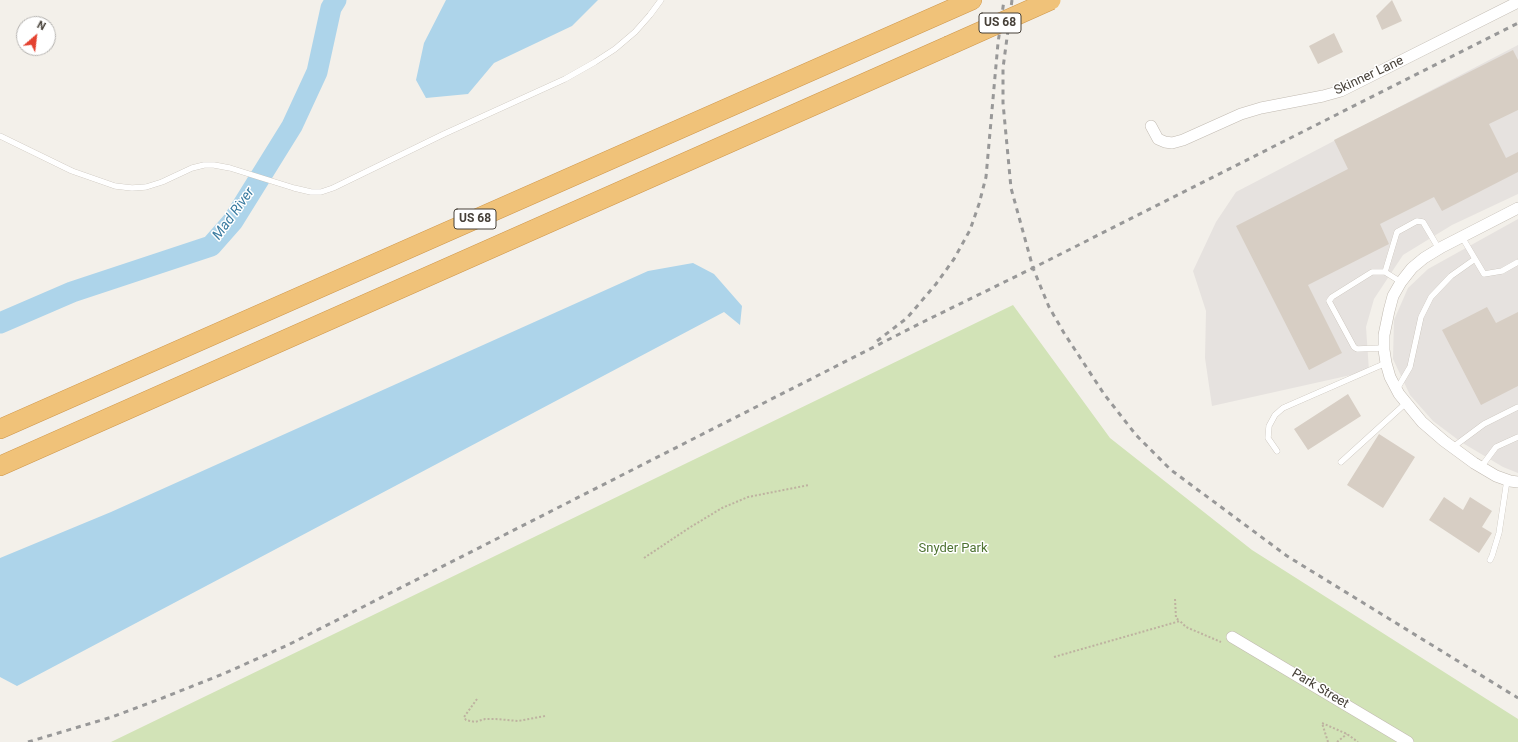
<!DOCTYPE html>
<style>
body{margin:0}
#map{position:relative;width:1518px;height:742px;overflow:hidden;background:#f3f0ea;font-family:Roboto,sans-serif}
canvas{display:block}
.north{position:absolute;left:16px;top:16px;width:40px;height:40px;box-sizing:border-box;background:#fff;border:1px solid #b5b3b0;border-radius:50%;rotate:28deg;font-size:11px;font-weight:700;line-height:16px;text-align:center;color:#474139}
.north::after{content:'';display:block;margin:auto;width:14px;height:18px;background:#e44230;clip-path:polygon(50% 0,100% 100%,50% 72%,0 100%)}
</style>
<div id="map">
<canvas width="1518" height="742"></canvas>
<div class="north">N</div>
</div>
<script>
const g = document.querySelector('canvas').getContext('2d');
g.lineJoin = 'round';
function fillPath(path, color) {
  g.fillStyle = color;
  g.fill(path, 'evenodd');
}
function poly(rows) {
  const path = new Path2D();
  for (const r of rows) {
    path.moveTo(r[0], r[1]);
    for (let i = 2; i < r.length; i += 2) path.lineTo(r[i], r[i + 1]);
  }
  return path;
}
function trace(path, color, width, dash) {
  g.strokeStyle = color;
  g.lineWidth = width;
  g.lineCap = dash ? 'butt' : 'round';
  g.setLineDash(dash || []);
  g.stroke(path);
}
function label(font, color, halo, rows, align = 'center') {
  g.font = font + ' Roboto,sans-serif';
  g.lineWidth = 3;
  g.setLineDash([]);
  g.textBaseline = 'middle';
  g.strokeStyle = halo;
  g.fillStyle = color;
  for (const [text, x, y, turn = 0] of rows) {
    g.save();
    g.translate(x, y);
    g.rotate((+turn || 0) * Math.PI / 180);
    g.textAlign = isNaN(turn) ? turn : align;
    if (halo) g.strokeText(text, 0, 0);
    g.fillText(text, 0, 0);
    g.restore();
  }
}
fillPath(poly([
 [1518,45,1518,194,1452,225,1403,255,1374,299,1366,327,1369,371,1212,406,1205,358,1206,311,1193,271,1216,222,1236,192],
 [1518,219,1518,473,1503,467,1461,442,1433,421,1410,395,1393,359,1394,320,1408,288,1428,269]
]), '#e6e2df');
fillPath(poly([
 [1013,305,1110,438,1252,550,1518,719,1518,742,111,742]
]), '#d2e3b7');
fillPath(poly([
 [446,0,598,0,572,26,494,63,468,94,426,98,416,80,424,43],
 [693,263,714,274,742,306,740,325,724,312,17,686,0,677,0,558,111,512,648,271]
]), '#add4ea');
trace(poly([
 [0,323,72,292,211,246,233,221,292,126,317,72,331,8,336,0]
]), '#add4ea', 21);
fillPath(poly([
 [1392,0,1402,21,1382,30,1376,16],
 [1334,33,1343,52,1318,64,1309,46],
 [1513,50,1518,60,1518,110,1489,124,1506,158,1518,152,1518,172,1442,211,1434,197,1380,224,1389,244,1308,285,1342,353,1309,370,1236,226,1348,169,1334,140],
 [1487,307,1496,323,1518,312,1518,386,1481,405,1442,330],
 [1348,394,1361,416,1308,450,1294,429],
 [1379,434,1415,457,1383,508,1347,485],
 [1444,497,1463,510,1470,497,1492,511,1482,527,1492,533,1479,553,1429,520]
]), '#d7cec4');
const service = poly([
 [0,136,72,171,115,186,132,188,146,187,162,182,192,168,204,165,214,165,230,168,294,188,311,192,321,192,333,188,444,134,565,79,595,62,615,49,635,32,650,15,661,0],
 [1462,237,1484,274,1502,271,1518,262],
 [1401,282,1385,272,1397,232,1417,221,1423,222,1439,249],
 [1384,348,1357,349,1354,347,1329,301,1332,297,1372,272,1385,272],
 [1397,389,1410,367,1421,317,1431,297,1451,276,1475,259],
 [1453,447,1484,424,1518,407],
 [1277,451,1268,438,1269,426,1275,415,1283,408,1386,363],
 [1341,462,1406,403],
 [1481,467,1496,447,1518,437],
 [1490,560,1492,556,1499,533,1507,480]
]);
const minor = poly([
 [1151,126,1158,139,1165,142,1172,143,1183,140,1241,114,1261,108,1323,96,1341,91,1518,2],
 [1518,208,1442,247,1424,258,1412,268,1401,282,1393,296,1389,311,1384,335,1384,350,1386,363,1390,377,1399,394,1422,422,1444,441,1474,463,1496,476,1510,481,1518,482],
 [1232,637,1408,742]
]);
const motorway = poly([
 [0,429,972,0],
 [0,466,948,46]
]);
trace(service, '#c1bab1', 6);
trace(minor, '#c1bab1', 12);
trace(motorway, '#ce964a', 20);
trace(poly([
 [644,558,689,528,722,508,748,497,809,485],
 [1175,599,1176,618,1180,621],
 [1054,657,1180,621,1186,627,1221,642],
 [477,699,464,717,466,720,475,722,485,719,496,719,518,721,545,716],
 [1328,742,1322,723,1347,734,1358,742],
 [1337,742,1347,734]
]), '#beb2a0', 2, [2, 2]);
trace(service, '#fff', 5.5);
trace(minor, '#fff', 11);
trace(motorway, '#f0c279', 19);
trace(poly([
 [1012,0,1003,68,1003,103,1011,188,1033,268,1049,307,1064,333,1104,394,1136,435,1171,470,1221,507,1287,556,1518,698],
 [877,341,907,318,936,284,954,259,970,230,979,204,986,177,998,43,1004,0],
 [28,742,112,717,160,699,223,674,288,645,923,322,1033,268,1518,23]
]), '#989898', 3, [5, 5]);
const motorwayBridge = poly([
 [948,46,1051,0]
]);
trace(motorwayBridge, '#ce964a', 20, []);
trace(motorwayBridge, '#f0c279', 19);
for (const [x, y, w] of [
 [1000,23,42],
 [475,219,42]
]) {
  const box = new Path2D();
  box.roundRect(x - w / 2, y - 10, w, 20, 3);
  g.fillStyle = '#fff';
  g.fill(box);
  trace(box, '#474139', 1);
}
label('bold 12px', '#474139', null, [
 ["US 68",1000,23],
 ["US 68",475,219]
]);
label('13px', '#474139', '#fff', [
 ["Skinner Lane",1369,76,-25],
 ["Park Street",1320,689,31]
]);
label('13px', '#4e7332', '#fff', [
 ["Snyder Park",953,549]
]);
label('italic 14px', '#3a7ba0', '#fff', [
 ["Mad River",234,214,-54]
]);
</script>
